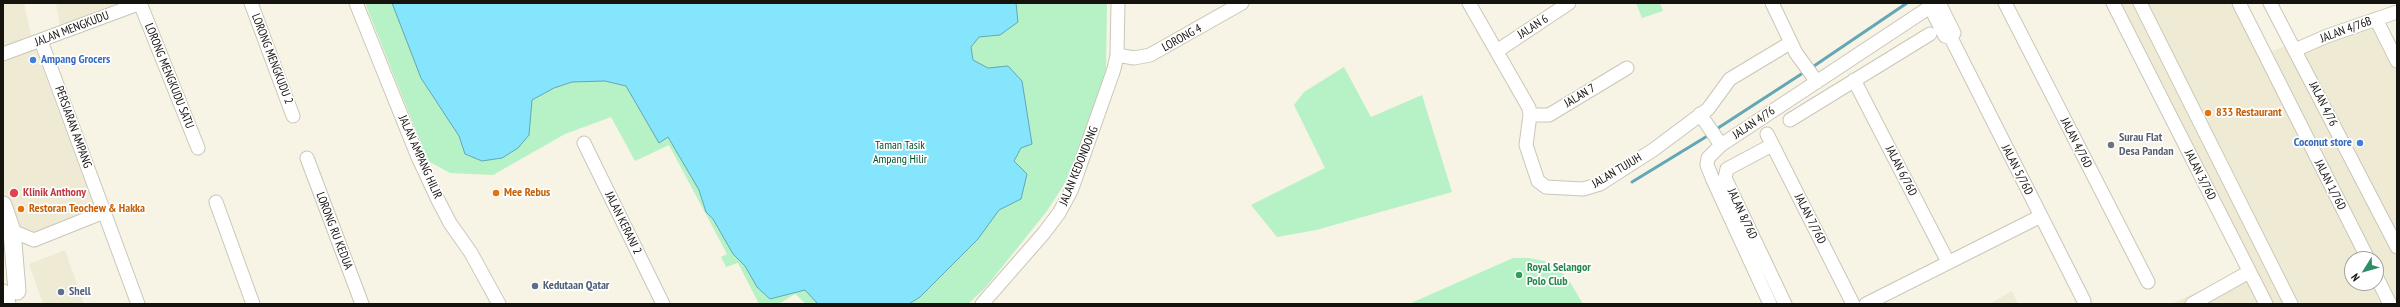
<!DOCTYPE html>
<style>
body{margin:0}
#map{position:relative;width:2400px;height:307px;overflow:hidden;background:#f7f3e5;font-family:"PT Sans Narrow",sans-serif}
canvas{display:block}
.frame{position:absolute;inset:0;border:4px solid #14130e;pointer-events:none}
.north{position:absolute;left:2344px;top:251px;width:40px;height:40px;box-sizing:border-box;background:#fff;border:1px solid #a1a19f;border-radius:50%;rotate:233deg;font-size:11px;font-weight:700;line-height:16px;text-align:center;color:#14130e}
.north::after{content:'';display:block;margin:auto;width:14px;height:18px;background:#2f8d64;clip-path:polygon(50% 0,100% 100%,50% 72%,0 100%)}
</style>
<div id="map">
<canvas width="2400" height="307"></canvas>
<div class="frame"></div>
<div class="north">N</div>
</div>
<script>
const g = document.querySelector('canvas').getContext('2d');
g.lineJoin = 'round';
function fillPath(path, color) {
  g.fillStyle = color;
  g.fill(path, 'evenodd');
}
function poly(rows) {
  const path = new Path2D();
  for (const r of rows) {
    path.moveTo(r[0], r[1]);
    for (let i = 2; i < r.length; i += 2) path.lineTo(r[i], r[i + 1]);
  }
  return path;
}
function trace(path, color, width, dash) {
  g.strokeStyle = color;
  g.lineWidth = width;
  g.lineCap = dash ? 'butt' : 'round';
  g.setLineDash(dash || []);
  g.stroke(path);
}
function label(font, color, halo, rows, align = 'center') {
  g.font = font + ' "PT Sans Narrow",sans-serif';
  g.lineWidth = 3.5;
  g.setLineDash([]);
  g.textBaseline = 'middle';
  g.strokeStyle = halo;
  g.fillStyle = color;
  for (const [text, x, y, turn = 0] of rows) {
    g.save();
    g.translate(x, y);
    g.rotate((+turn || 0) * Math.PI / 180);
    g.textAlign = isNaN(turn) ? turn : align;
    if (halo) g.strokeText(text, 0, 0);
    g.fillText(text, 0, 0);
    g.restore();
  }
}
fillPath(poly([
 [3,3,24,3,32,40,95,209,35,233,16,227,3,189],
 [56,3,128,3,60,27],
 [2108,3,2246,3,2270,52,2375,12,2397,54,2397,304,2171,304,2242,271],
 [2352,259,2376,259,2376,283,2352,283],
 [65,250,84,304,43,304,29,264],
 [2012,291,2018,304,1990,304]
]), '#efead4');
fillPath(poly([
 [365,3,1107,3,1106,70,1091,123,1067,180,1047,211,986,287,968,304,806,304,795,294,779,304,759,304,738,263,726,267,721,257,727,254,669,145,635,161,611,117,565,134,493,175,450,173,428,161],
 [1636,3,1660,3,1663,11,1642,18],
 [1344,67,1371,117,1422,95,1452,192,1316,230,1277,237,1251,205,1325,168,1294,105,1304,92],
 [1513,258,1529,258,1544,261,1559,269,1570,282,1583,304,1409,304]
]), '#b7f2c6');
const water = poly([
 [392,3,1016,3,1018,22,1000,35,979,37,971,47,973,60,988,68,1008,66,1022,81,1032,144,1021,148,1014,161,1027,174,1021,199,999,210,978,239,920,297,909,304,818,304,805,290,770,299,757,287,745,266,733,254,713,219,706,212,699,190,668,137,659,143,626,86,605,81,572,82,554,88,532,100,529,135,518,148,502,158,482,161,465,154,459,136,421,78,392,3]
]);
fillPath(water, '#85e5fd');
trace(water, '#63a6b5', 1);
trace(poly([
 [1811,68,1907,3],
 [1715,130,1806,71],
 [1632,182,1709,135]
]), '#63a6b5', 3);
const minor = poly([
 [140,3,198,148],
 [251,3,293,116],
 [356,3,418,157,438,200,450,223,471,253,499,304],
 [1469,3,1529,108,1530,115,1526,145,1538,181,1546,187,1583,189,1600,184,1653,150,1708,109,1730,79,1790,43],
 [1772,3,1796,53,1817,82],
 [2005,3,2148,282],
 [2113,3,2266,304],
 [2140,3,2291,304],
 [2239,3,2368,259],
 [2270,3,2397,247],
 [1930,7,1945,36,1951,38,1954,33,1939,3],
 [2376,19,2397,61],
 [1951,38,2084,301],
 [41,41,138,304],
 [2295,50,2327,36,2397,12],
 [1497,51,1569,3],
 [3,54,141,3],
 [1117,55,1134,58,1150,55,1242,3],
 [1854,80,1948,262],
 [1700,114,1721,145],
 [1530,115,1549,115,1627,68],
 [1790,120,1930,34],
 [1767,134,1853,304],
 [584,143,663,304],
 [1772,145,1727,169,1725,178,1785,304],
 [307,158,362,304],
 [216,202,253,304],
 [12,231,34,240,104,212],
 [2376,276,2390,304],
 [982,304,1044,233,1059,213,1071,191,1114,69,1117,55,1118,3],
 [1770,304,1713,180,1707,165,1708,158,1721,145,1936,3],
 [1866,304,2041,216],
 [2192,304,2249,272]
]);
const major = poly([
 [3,205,12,231,17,291],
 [3,293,7,304]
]);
trace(minor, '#cac6b8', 15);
trace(major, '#cac6b8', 19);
trace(minor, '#fff', 13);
trace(major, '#fff', 17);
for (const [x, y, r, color] of [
 [33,60,4,"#3f7fe0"],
 [2208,113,4,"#e8710a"],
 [2360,143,4,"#3f7fe0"],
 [2111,145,4,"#6b7280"],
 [14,193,5,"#e0444e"],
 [496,193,4,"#e8710a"],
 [21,209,4,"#e8710a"],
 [1519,275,4,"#2e9e5b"],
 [535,286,4,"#5c6f8a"],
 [61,292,4,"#5c6f8a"]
]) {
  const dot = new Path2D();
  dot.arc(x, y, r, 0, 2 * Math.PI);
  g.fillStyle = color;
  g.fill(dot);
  trace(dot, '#fff', 1.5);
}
label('12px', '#14130e', '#fff', [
 ["JALAN 6",1533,27,-33],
 ["JALAN MENGKUDU",72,29,-21],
 ["JALAN 4/76B",2346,30,-20],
 ["LORONG 4",1182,38,-29],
 ["LORONG MENGKUDU 2",272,59,69],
 ["LORONG MENGKUDU SATU",169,76,68],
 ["JALAN 7",1580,96,-31],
 ["JALAN 4/76",2323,104,63],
 ["JALAN 4/76",1754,123,-34],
 ["PERSIARAN AMPANG",73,127,70],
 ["JALAN 4/76D",2076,143,63],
 ["JALAN AMPANG HILIR",420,157,66],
 ["JALAN KEDONDONG",1079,166,-68],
 ["JALAN 5/76D",2017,170,63],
 ["JALAN TUJUH",1617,171,-31],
 ["JALAN 6/76D",1901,171,63],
 ["JALAN 3/76D",2200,175,63],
 ["JALAN 1/76D",2330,185,63],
 ["JALAN 8/76D",1742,214,65],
 ["JALAN 7/76D",1810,219,63],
 ["JALAN KERANJ 2",623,223,64],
 ["LORONG RU KEDUA",334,231,69]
]);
label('bold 12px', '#366cbe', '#fff', [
 ["Ampang Grocers",41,60],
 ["Coconut store",2352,143,"right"]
], 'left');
label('bold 12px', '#c56008', '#fff', [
 ["833 Restaurant",2216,113],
 ["Mee Rebus",504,193],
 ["Restoran Teochew & Hakka",29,209]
], 'left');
label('bold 12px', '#5b616d', '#fff', [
 ["Surau Flat",2119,138],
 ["Desa Pandan",2119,152]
], 'left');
label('12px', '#005327', '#fff', [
 ["Taman Tasik",900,146],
 ["Ampang Hilir",900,160]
]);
label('bold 12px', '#be3a42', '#fff', [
 ["Klinik Anthony",23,193]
], 'left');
label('bold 12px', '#27864d', '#fff', [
 ["Royal Selangor",1527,268],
 ["Polo Club",1527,282]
], 'left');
label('bold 12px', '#4e5e75', '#fff', [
 ["Kedutaan Qatar",543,286],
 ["Shell",69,292]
], 'left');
</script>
